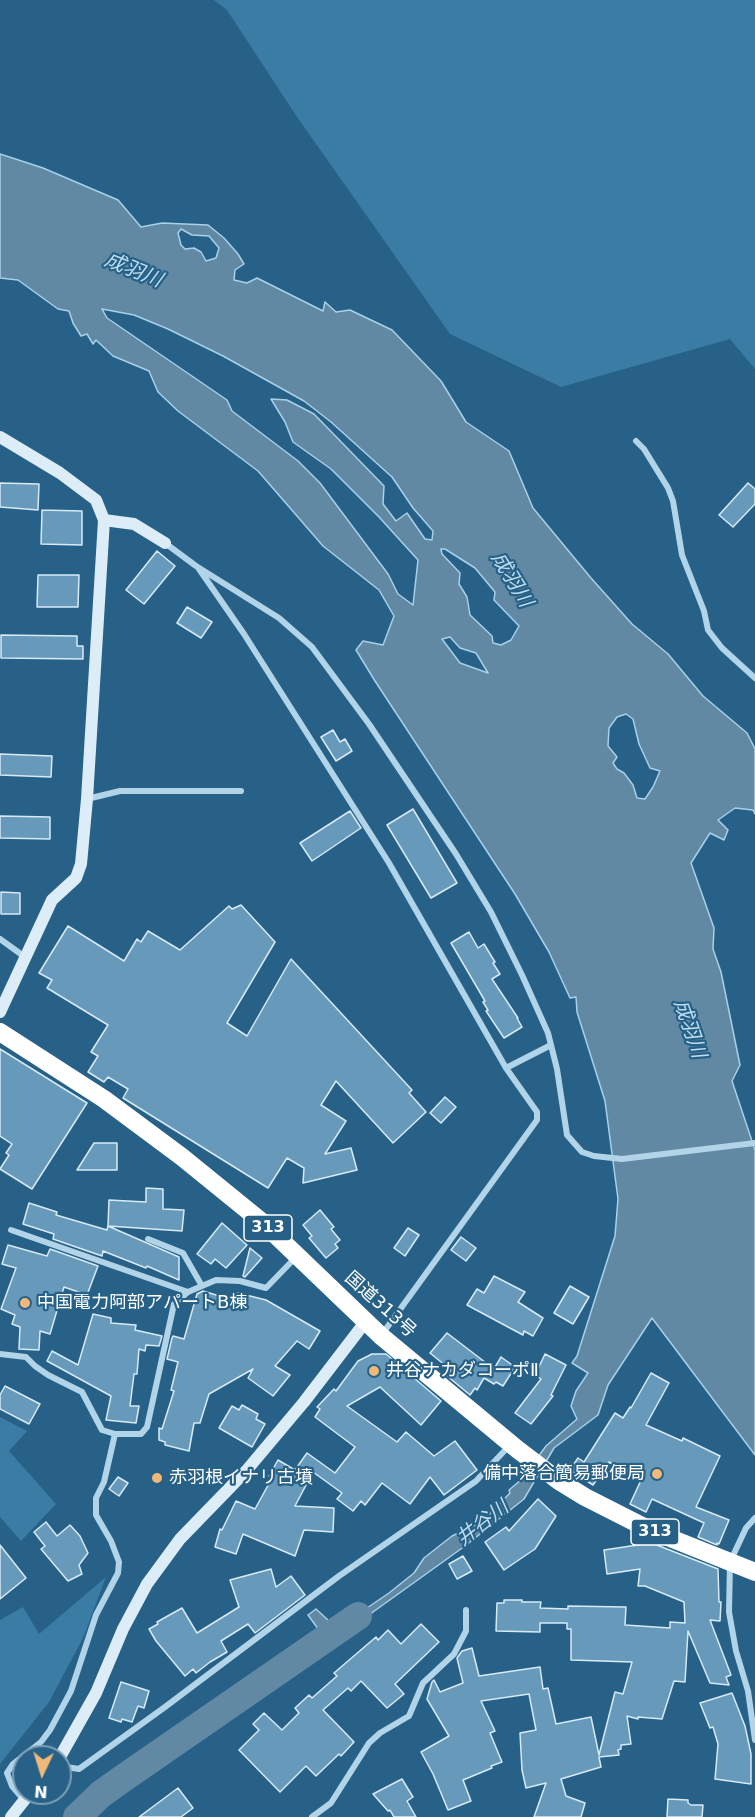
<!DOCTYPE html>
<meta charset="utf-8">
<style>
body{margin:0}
#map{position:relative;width:755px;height:1817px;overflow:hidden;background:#276187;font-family:"DejaVu Sans",sans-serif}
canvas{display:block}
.north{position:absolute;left:12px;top:1745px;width:60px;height:60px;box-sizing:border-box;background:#276187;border:2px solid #7da0b7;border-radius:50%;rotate:184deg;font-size:16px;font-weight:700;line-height:24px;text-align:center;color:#fff}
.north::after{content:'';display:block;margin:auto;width:21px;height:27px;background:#f1b978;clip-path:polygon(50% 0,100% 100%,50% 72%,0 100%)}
</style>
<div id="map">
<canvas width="755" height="1817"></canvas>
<div class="north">N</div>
</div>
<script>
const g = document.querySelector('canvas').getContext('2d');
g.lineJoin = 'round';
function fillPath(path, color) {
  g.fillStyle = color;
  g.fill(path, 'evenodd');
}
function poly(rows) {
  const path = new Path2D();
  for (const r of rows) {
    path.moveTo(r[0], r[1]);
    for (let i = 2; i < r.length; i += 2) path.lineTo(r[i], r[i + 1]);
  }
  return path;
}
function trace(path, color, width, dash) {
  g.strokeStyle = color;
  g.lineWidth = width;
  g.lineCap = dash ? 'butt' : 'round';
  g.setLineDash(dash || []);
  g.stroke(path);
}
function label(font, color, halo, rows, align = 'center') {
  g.font = font + ' "DejaVu Sans","Noto Sans JP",sans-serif';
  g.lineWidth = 4.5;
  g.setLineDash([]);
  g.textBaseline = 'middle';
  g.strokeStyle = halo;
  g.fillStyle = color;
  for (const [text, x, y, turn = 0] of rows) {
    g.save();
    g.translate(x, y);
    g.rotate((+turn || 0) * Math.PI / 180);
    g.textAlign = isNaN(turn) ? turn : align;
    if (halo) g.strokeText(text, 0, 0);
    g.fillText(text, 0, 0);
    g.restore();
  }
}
fillPath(poly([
 [214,0,755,0,755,369,730,339,561,387,450,334,295,114,227,10],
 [0,1417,27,1431,9,1451,56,1504,21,1541,0,1517],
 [106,1577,83,1638,49,1702,0,1764,0,1620,23,1607,39,1634]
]), '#3b7ca4');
const water = poly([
 [0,154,43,168,118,200,141,227,162,223,208,225,224,238,238,254,244,264,235,270,234,280,247,283,257,278,323,311,325,302,336,312,350,310,392,330,441,381,466,422,509,451,533,508,591,578,632,624,668,654,703,696,747,733,755,749,755,814,753,810,735,808,718,820,728,830,724,840,710,833,691,863,714,928,713,949,721,972,740,1065,732,1081,755,1150,755,1455,652,1318,608,1385,598,1415,554,1448,524,1499,465,1546,373,1612,337,1635,337,1644,332,1648,308,1615,316,1609,328,1620,332,1628,336,1624,364,1610,389,1593,414,1573,424,1558,452,1536,480,1523,510,1493,509,1490,522,1479,546,1446,577,1419,571,1406,576,1391,588,1373,572,1363,577,1356,615,1236,618,1199,605,1101,577,1012,576,997,570,998,549,952,515,894,375,681,356,650,363,641,383,645,394,616,379,590,323,546,258,471,178,411,158,392,149,371,113,356,96,340,93,344,87,334,81,336,73,323,69,311,58,309,18,280,0,278,0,154],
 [181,229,192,235,209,236,219,248,216,258,206,261,201,252,194,248,185,249,181,245,178,233,181,229],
 [102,309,134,315,168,329,223,356,304,401,331,422,392,477,413,508,433,531,432,540,425,539,407,513,396,521,383,504,384,486,314,414,287,400,271,399,285,422,293,442,331,469,379,517,418,560,413,605,398,594,388,574,320,483,298,461,232,411,227,400,107,318,102,309],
 [441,549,445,549,475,568,495,592,494,600,519,626,511,640,501,645,493,643,492,636,470,615,467,597,459,584,460,573,442,554,441,549],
 [450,637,460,648,476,653,488,673,460,663,442,639,450,637],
 [626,714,633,719,639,744,650,768,660,771,653,787,645,799,637,798,633,785,624,773,617,769,613,763,617,757,608,746,609,728,617,717,626,714]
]);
fillPath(water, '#6289a3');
trace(water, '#a7d1e9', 1.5);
trace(poly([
 [77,1817,101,1794,125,1777,358,1616]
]), '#6289a3', 28);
const building = poly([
 [0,483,39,484,38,510,0,507,0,483],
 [748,483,755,489,755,504,733,527,719,515,748,483],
 [42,510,82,511,82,545,41,544,42,510],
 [157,551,175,566,144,604,126,590,157,551],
 [38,575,79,575,78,607,37,607,38,575],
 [187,607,212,622,201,638,177,623,187,607],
 [1,635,77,636,77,646,83,646,83,659,1,658,1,635],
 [333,730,340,742,345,739,352,751,336,761,321,737,333,730],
 [0,754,52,756,51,777,0,775,0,754],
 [413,809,457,883,431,898,387,825,413,809],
 [350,811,361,828,312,861,300,843,350,811],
 [0,816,50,817,50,839,0,838,0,816],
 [1,892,20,893,20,914,1,914,1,892],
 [241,905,275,942,227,1023,247,1036,291,959,412,1090,409,1093,426,1112,393,1143,336,1081,321,1105,346,1121,325,1154,351,1148,357,1170,303,1183,304,1168,287,1158,268,1188,123,1098,128,1089,108,1077,104,1082,88,1072,98,1056,91,1052,108,1025,47,988,52,980,39,973,68,926,124,961,137,939,141,942,148,931,180,950,229,906,232,909,241,905],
 [469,932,478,948,484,944,495,962,493,963,500,974,492,979,518,1018,517,1018,522,1027,504,1038,486,1011,488,1010,483,1002,485,1001,451,943,469,932],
 [0,1049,87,1103,32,1189,0,1169,9,1155,6,1153,12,1144,0,1136,0,1049],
 [445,1097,456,1107,441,1123,430,1113,445,1097],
 [94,1143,117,1143,117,1170,77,1170,94,1143],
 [146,1188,163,1189,163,1209,184,1210,182,1231,108,1226,109,1200,146,1202,146,1188],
 [29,1203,57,1212,56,1215,107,1230,108,1226,179,1257,179,1280,147,1266,146,1268,103,1251,102,1256,53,1239,54,1234,23,1224,29,1203],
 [320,1210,334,1227,331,1229,340,1240,335,1244,338,1248,326,1258,309,1238,312,1236,303,1225,320,1210],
 [222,1223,247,1245,226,1268,215,1259,211,1264,197,1254,222,1223],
 [408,1228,419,1235,405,1256,394,1248,408,1228],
 [461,1237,476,1248,466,1261,451,1250,461,1237],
 [8,1245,47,1256,50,1249,98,1266,87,1295,64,1287,50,1334,40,1331,39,1350,19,1349,20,1327,12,1324,15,1315,1,1309,16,1268,2,1264,8,1245],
 [250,1248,262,1258,245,1277,243,1276,250,1248],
 [494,1276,525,1292,518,1302,543,1318,533,1336,524,1331,523,1335,467,1305,477,1289,484,1293,494,1276],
 [570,1286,589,1297,573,1324,554,1313,570,1286],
 [203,1291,236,1301,238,1293,266,1300,320,1331,309,1349,297,1341,275,1366,290,1375,273,1396,248,1378,253,1369,209,1394,200,1423,194,1423,189,1451,165,1445,165,1442,159,1440,159,1428,162,1429,174,1391,171,1390,178,1362,167,1359,172,1338,173,1336,184,1339,197,1294,203,1291],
 [93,1314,111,1318,111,1323,136,1325,135,1330,162,1336,159,1346,146,1345,145,1351,139,1349,137,1374,134,1374,130,1406,139,1406,136,1423,106,1420,111,1396,47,1361,52,1351,78,1365,93,1314],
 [447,1333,494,1369,501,1357,515,1367,503,1386,496,1382,494,1384,484,1378,477,1390,475,1388,470,1395,446,1375,451,1370,430,1353,447,1333],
 [372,1354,386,1354,441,1401,421,1425,380,1387,347,1406,397,1442,406,1432,434,1456,455,1441,477,1470,444,1495,430,1477,410,1504,382,1483,365,1505,361,1501,353,1511,337,1499,342,1493,313,1472,295,1506,334,1508,333,1532,304,1530,295,1556,243,1534,236,1554,215,1547,220,1529,222,1530,236,1501,255,1509,272,1478,269,1476,278,1460,295,1470,307,1453,335,1473,355,1447,315,1417,320,1409,317,1407,334,1389,336,1391,358,1361,372,1354],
 [545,1354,566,1365,551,1395,553,1396,531,1424,515,1413,541,1379,535,1375,545,1354],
 [651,1373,669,1383,646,1425,682,1441,683,1438,720,1456,696,1507,729,1520,719,1544,717,1543,717,1545,698,1537,704,1523,652,1499,646,1512,630,1504,642,1478,609,1462,593,1485,570,1470,578,1458,584,1462,615,1413,623,1418,630,1407,631,1408,651,1373],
 [5,1386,40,1404,29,1424,0,1409,0,1395,5,1386],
 [242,1405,258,1414,256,1419,265,1424,252,1447,219,1428,232,1406,239,1410,242,1405],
 [118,1477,128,1483,119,1496,109,1489,118,1477],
 [538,1499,556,1516,535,1549,504,1570,485,1542,506,1527,509,1531,538,1499],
 [46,1522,57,1536,70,1525,80,1536,88,1553,79,1565,82,1574,68,1581,41,1549,45,1546,34,1532,46,1522],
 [644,1540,718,1569,719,1602,721,1602,720,1621,710,1620,731,1675,726,1677,729,1685,710,1683,688,1631,685,1682,674,1681,662,1719,638,1717,638,1719,627,1716,631,1744,621,1745,621,1749,618,1750,619,1755,599,1757,601,1767,561,1779,566,1796,585,1803,581,1817,534,1817,546,1783,526,1788,522,1770,520,1733,536,1730,529,1694,481,1701,495,1731,490,1733,502,1762,491,1766,492,1768,463,1780,471,1801,448,1810,433,1774,421,1752,449,1736,427,1699,432,1682,434,1680,440,1692,463,1683,457,1658,462,1651,472,1648,479,1676,540,1667,543,1689,548,1688,556,1724,591,1717,599,1755,615,1692,623,1694,632,1662,571,1660,571,1629,567,1629,567,1623,540,1623,540,1632,496,1631,497,1603,504,1603,504,1600,522,1600,522,1602,541,1602,540,1608,568,1609,568,1606,626,1607,625,1625,670,1628,670,1622,685,1623,684,1602,645,1586,638,1586,640,1569,607,1574,604,1550,644,1544,644,1540],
 [0,1545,26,1578,0,1599,0,1545],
 [463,1556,472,1571,457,1579,449,1564,463,1556],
 [271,1569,276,1587,291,1576,305,1595,255,1633,248,1624,221,1641,227,1652,210,1662,196,1673,193,1669,185,1676,156,1641,149,1629,158,1624,157,1622,182,1608,197,1633,239,1607,230,1580,271,1569],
 [421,1624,439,1642,395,1684,404,1694,387,1708,361,1681,351,1691,348,1688,323,1710,354,1742,341,1756,339,1754,316,1776,306,1766,280,1792,239,1750,259,1730,253,1724,264,1713,282,1730,299,1713,295,1708,309,1695,312,1698,337,1676,334,1673,376,1637,378,1640,388,1630,401,1644,421,1624],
 [121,1682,149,1691,144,1708,138,1706,132,1722,122,1719,121,1722,109,1718,121,1682],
 [732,1693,745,1726,751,1754,751,1784,715,1779,718,1744,713,1727,710,1728,700,1703,732,1693],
 [402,1779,413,1797,407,1801,416,1817,394,1817,390,1810,388,1811,373,1794,402,1779],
 [178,1788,193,1808,181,1817,139,1817,178,1788],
 [668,1799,688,1800,688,1803,691,1805,703,1805,702,1817,667,1817,668,1799]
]);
fillPath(building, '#679aba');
trace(building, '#d6eaf7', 1.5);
trace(poly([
 [636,441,644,449,668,488,673,501,682,555,704,611,708,630,722,648,755,678],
 [165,543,196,566,279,618,312,647,369,724,456,854,491,912,522,975,548,1033,557,1069,567,1135,582,1152,594,1156,622,1159,755,1143],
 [199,569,244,634,389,863,506,1068,537,1112,537,1120,383,1333],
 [87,799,120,791,241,791],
 [0,939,25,957],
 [506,1068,551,1045],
 [11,1230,188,1292],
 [148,1239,183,1253,202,1286],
 [0,1354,26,1357,35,1366,48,1375,82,1392,102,1430,115,1434,104,1482,96,1498,96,1515,111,1541,119,1562,118,1573,96,1615,71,1691,50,1730,41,1742,13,1764,7,1773,12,1786,24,1800],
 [115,1434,141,1434,147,1427,174,1304,188,1292,216,1280,240,1281,266,1288,296,1257],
 [755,1518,746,1528,730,1562,729,1612,736,1651,748,1691,755,1740],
 [60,1766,79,1769,165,1707,339,1576,476,1481,509,1446],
 [312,1817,331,1803,369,1743,380,1733,409,1716,423,1683,454,1654,466,1631,466,1610]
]), '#b2d4e8', 6);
trace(poly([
 [0,437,60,473,96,500,104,520,87,799,81,864,76,878,52,900,0,1012],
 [104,520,134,524,165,543],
 [60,1757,96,1693,123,1629,147,1584,180,1539,246,1471,304,1402,366,1321],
 [11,1817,30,1793]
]), '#ddedf7', 12);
trace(poly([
 [0,1032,104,1099,182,1157,262,1222,381,1336,517,1449,559,1481,585,1497,650,1530,755,1572]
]), '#fff', 18);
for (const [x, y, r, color] of [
 [25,1303,6,"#f1b978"],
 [374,1371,6,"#f1b978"],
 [657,1474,6,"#f1b978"],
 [157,1478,6,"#f1b978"]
]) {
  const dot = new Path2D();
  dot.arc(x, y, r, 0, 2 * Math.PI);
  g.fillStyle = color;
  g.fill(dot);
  trace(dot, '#276187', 2);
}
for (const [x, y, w] of [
 [268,1228,48],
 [655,1532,48]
]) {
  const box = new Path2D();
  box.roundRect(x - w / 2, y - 13, w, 26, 4.5);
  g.fillStyle = '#276187';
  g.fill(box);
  trace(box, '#fff', 1.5);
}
label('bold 16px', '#fff', null, [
 ["313",268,1228],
 ["313",655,1532]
]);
label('18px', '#fff', '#276187', [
 ["中国電力阿部アパートB棟",37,1303],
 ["井谷ナカダコーポⅡ",386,1371],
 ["備中落合簡易郵便局",645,1474,"right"],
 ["赤羽根イナリ古墳",169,1478]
], 'left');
label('18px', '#fff', '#276187', [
 ["国道313号",380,1305,42]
]);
label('italic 20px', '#beddf0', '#276187', [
 ["成羽川",133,271,22],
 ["成羽川",511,580,59],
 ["成羽川",689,1029,71],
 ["井谷川",483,1524,-38]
]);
</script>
